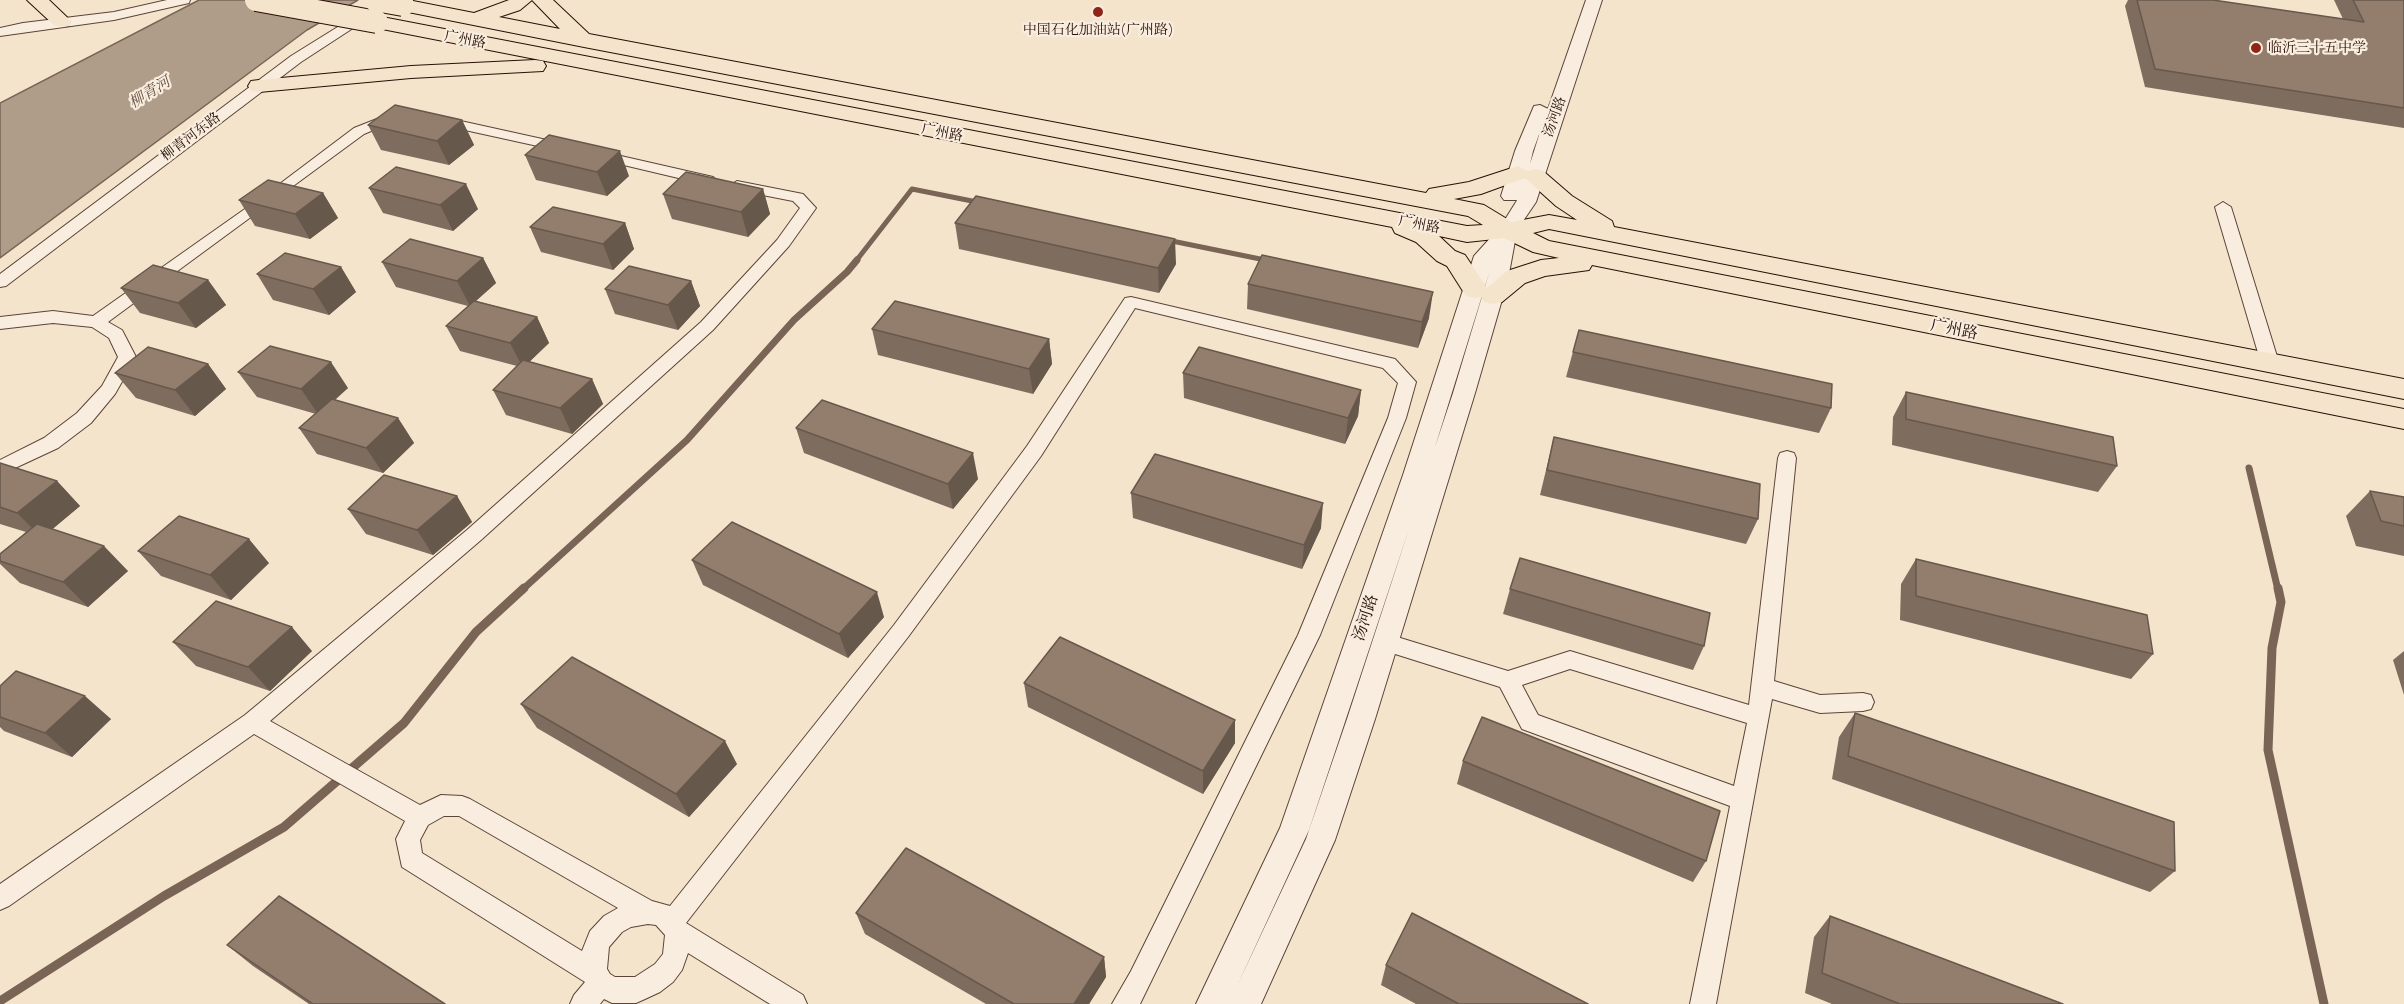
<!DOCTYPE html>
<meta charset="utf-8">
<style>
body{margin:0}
canvas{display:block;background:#f4e4cc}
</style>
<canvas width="2404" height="1004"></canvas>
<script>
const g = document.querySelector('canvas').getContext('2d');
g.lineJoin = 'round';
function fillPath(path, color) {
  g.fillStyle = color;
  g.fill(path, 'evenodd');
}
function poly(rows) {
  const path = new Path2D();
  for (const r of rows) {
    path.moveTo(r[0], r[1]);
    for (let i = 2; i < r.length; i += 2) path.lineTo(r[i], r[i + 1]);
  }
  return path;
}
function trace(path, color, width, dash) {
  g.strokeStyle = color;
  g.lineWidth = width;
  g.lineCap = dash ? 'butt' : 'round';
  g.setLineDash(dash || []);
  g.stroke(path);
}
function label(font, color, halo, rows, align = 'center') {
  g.font = font + ' "Old Standard TT","Noto Serif SC",serif';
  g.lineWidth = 4.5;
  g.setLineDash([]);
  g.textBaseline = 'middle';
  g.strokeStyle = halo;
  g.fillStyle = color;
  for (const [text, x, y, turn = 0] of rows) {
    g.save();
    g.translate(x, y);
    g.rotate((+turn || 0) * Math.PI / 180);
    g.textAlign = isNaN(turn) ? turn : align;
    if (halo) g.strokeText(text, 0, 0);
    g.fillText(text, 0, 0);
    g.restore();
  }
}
const water = poly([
 [199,0,358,0,307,30,0,258,0,103,199,0]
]);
fillPath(water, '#af9c89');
trace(water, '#796455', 1.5);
trace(poly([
 [1167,240,1270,261],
 [856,261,912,189,982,203]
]), '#796455', 5);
trace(poly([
 [1263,260,1270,261],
 [2249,468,2278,590],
 [522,590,687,440,794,320,847,272,857,260]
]), '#796455', 7);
trace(poly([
 [2278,588,2281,602,2272,648,2268,750,2324,1004],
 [0,1001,164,896,284,827,404,723,476,632,524,588]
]), '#796455', 9);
const minor = poly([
 [167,0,190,0,189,3,114,20,0,36,0,28,23,23,114,12,167,0],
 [365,10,372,14,370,17,301,62,6,286,0,287,0,274,291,56,365,10],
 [392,113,397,114,399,117,397,120,364,134,108,322,122,330,136,357,115,394,91,423,58,448,0,475,0,460,44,438,77,413,102,386,118,357,109,338,92,327,53,323,0,329,0,317,53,311,93,316,269,192,354,128,392,113],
 [438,116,565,144,572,148,565,152,433,123,431,120,433,117,438,116],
 [599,151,713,177,716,180,708,185,594,158,592,155,599,151],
 [737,181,803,194,816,208,789,246,713,330,481,540,270,721,420,805,441,795,462,796,470,799,652,901,670,906,894,625,1027,446,1125,298,1131,297,1395,359,1416,382,1406,418,1320,635,1140,1004,1112,1004,1131,971,1298,635,1388,418,1398,383,1383,368,1135,308,1041,456,908,637,686,923,803,995,807,1004,770,1004,688,953,682,970,673,982,660,992,645,999,636,1003,612,1003,604,999,600,1004,570,1004,574,995,585,982,402,867,396,839,405,821,254,734,9,906,0,910,0,884,245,715,467,530,701,322,777,240,800,208,793,201,732,189,729,186,737,181],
 [444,816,459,816,618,908,604,916,590,931,582,951,422,853,420,840,428,825,444,816],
 [648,924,656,925,665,935,663,954,655,964,635,977,615,977,610,974,607,969,609,947,622,932,631,927,648,924],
 [2223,202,2231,207,2279,363,2276,367,2264,367,2261,363,2215,207,2223,202],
 [1787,451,1794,453,1796,458,1774,681,1820,695,1863,693,1871,695,1874,702,1871,709,1863,711,1820,713,1772,699,1716,1004,1690,1004,1730,806,1522,729,1500,687,1376,648,1373,642,1376,636,1384,633,1508,671,1570,651,1749,705,1778,458,1780,453,1787,451],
 [1570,669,1747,723,1734,786,1538,715,1522,685,1570,669]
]);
const tertiary = poly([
 [1586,0,1602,0,1536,202,1517,230,1508,279,1475,393,1375,719,1335,840,1261,1004,1229,1004,1233,994,1229,1004,1196,1004,1280,828,1403,475,1474,256,1501,226,1516,202,1517,200,1504,200,1501,196,1515,151,1534,106,1540,105,1548,109,1586,0],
 [1541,129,1530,164,1533,151,1541,129],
 [1490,270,1453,393,1435,447,1490,270],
 [1409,529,1347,719,1306,839,1237,986,1309,830,1409,529]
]);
const primary = poly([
 [27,0,49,0,72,22,69,26,55,26,27,0],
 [408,0,474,13,509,0,532,0,520,10,499,17,560,29,532,0,553,0,589,34,1426,193,1429,189,1469,182,1518,166,1528,171,1535,169,1543,171,1572,196,1612,221,1614,227,2404,379,2404,399,1549,229,1533,233,1549,241,2404,409,2404,429,1592,265,1589,270,1545,276,1525,283,1502,302,1493,304,1484,302,1481,297,1475,298,1466,296,1447,266,1437,261,1416,242,1395,233,1392,227,377,28,370,26,367,22,370,18,377,16,1467,226,1483,225,1468,216,584,47,403,11,396,9,393,5,396,1,408,0],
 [1525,178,1556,206,1577,220,1549,215,1512,222,1484,205,1454,199,1481,194,1525,178],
 [1439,236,1467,242,1504,238,1533,252,1559,258,1541,260,1507,271,1487,288,1465,255,1455,251,1439,236],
 [535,60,543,61,546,66,543,71,411,78,259,92,251,91,248,86,251,81,259,80,411,66,535,60]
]);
trace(minor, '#5c4438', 2);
trace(tertiary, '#5c4438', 2);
trace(primary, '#290f06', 2);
fillPath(minor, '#f8edde');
fillPath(tertiary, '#f8edde');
fillPath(primary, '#f4e4cc');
const primaryBridge = poly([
 [256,0,377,22],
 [375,0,403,5]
]);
trace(primaryBridge, '#290f06', 24, []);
trace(primaryBridge, '#f4e4cc', 22);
fillPath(poly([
 [2128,0,2213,0,2343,19,2334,0,2404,0,2404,128,2145,87,2125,6],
 [462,120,474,145,449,165,381,150,368,125],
 [525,155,629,176,607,196,536,180],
 [369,188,478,209,453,231,383,213],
 [763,189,770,214,748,237,672,219,663,194],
 [323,193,338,218,310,239,255,226,239,200],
 [625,223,634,249,613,270,541,252,530,227],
 [955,223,1176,264,1159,293,959,249],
 [483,258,496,283,476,301,537,317,549,343,529,362,592,379,603,404,572,434,506,415,493,390,517,366,460,351,446,326,468,306,396,287,382,262],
 [341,267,356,292,329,315,273,300,257,274],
 [208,280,226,305,196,328,140,313,121,288],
 [691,281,700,306,678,330,615,314,605,289],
 [1248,284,1429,318,1418,348,1247,309],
 [872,329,1049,339,1052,364,1033,394,878,355],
 [1579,330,1831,408,1819,433,1566,377],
 [208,364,226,389,195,416,136,398,115,373],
 [238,372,348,388,335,400,398,418,414,443,383,473,317,454,299,428,316,414,257,397],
 [1183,373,1361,390,1358,416,1345,444,1184,398],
 [1906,392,2117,466,2098,492,1892,445,1893,417],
 [796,428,978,479,953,509,804,453],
 [1554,437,1758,519,1746,544,1540,495],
 [0,463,57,481,80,506,52,529,128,571,88,607,20,583,0,564,0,554,26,532,0,524],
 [2370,491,2404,497,2404,556,2356,546,2346,516],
 [1131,493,1321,528,1302,569,1133,518],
 [457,496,472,522,433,555,366,534,348,509],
 [138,551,269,563,231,600,161,576],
 [1916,559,2153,654,2131,679,1900,620,1901,584],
 [692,560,884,617,848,658,703,585],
 [1510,589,1704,646,1693,670,1503,614],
 [173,642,312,651,270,691,196,666],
 [2404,651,2404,695,2393,660],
 [1024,683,1235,743,1203,794,1028,707],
 [0,686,111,719,72,757,4,731,0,727],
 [521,704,737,764,689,817,537,728],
 [1855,713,2175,871,2150,892,1832,779,1839,737],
 [1463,761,1706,861,1693,882,1457,784],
 [856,913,1104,957,1106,977,1089,1004,986,1004,865,934],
 [1830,916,2063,1004,1832,1004,1805,993,1814,937],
 [227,945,445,1004,309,1004,253,966],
 [1386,965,1588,1004,1416,1004,1381,985]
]), '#7e6c5e');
fillPath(poly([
 [462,120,474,145,449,165,437,141],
 [620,151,629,176,607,196,597,172],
 [466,184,478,209,453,231,440,205],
 [763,189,770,214,748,237,741,212],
 [323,193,338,218,310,239,295,214],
 [625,223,634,249,613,270,603,244],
 [1175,239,1176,264,1159,293,1158,268],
 [483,258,496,283,470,306,457,281],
 [341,267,356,292,329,315,313,289],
 [208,280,226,305,196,328,178,303],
 [691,281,700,306,678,330,668,305],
 [1433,292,1429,318,1418,348,1422,322],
 [537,317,549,343,523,368,510,343],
 [1049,339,1052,364,1033,394,1029,369],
 [331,362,348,388,318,414,301,389],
 [208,364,226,389,195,416,175,390],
 [592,379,603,404,572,434,560,408],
 [1361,390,1358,416,1345,444,1348,418],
 [398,418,414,443,383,473,366,448],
 [973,453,978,479,953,509,948,484],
 [57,481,80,506,42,538,17,513],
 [457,496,472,522,433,555,417,530],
 [1323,503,1321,528,1302,569,1304,545],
 [249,539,269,563,231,600,210,575],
 [104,546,128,571,88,607,63,582],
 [877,592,884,617,848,658,839,634],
 [292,627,312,651,270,691,248,667],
 [85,696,111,719,72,757,45,733],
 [1235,720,1235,743,1203,794,1203,771],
 [725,741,737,764,689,817,676,794],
 [1104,957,1106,977,1089,1004,1074,1004]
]), '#67584c');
const building = poly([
 [2137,0,2213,0,2364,22,2353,0,2404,0,2404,108,2155,69,2137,0],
 [395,105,462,120,437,141,368,125,395,105],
 [549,135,620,151,597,172,525,155,549,135],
 [396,167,466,184,440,205,369,188,396,167],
 [686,172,763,189,741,212,663,194,686,172],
 [268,180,323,193,295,214,239,200,268,180],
 [976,196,1175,239,1158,268,955,223,976,196],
 [553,207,625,223,603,244,530,227,553,207],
 [410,239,483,258,457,281,382,262,410,239],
 [285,253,341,267,313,289,257,274,285,253],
 [1262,255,1433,292,1422,322,1248,284,1262,255],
 [153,265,208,280,178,303,121,288,153,265],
 [629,266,691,281,668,305,605,289,629,266],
 [474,301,537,317,510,343,446,326,474,301],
 [895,301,1049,339,1029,369,872,329,895,301],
 [1579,330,1832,384,1831,408,1573,352,1579,330],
 [270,346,331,362,301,389,238,372,270,346],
 [148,347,208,364,175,390,115,373,148,347],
 [1199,347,1361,390,1348,418,1183,373,1199,347],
 [523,360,592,379,560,408,493,390,523,360],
 [1906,392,2113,437,2117,466,1906,419,1906,392],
 [332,399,398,418,366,448,299,428,332,399],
 [822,400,973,453,948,484,796,428,822,400],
 [1554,437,1760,484,1758,519,1547,470,1554,437],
 [1155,454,1323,503,1304,545,1131,493,1155,454],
 [0,463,57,481,17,513,0,507,0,463],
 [384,475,457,496,417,530,348,509,384,475],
 [2370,491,2404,497,2404,526,2381,521,2370,491],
 [179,516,249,539,210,575,138,551,179,516],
 [732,522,877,592,839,634,692,560,732,522],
 [37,524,104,546,63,582,0,561,0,554,37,524],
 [1520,558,1710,613,1704,646,1510,589,1520,558],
 [1916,559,2147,615,2153,654,1916,596,1916,559],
 [216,601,292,627,248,667,173,642,216,601],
 [1060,637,1235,720,1203,771,1024,683,1060,637],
 [572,657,725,741,676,794,521,704,572,657],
 [16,671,85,696,45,733,0,717,0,686,16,671],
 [1855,713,2174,822,2175,871,1848,756,1855,713],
 [1482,717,1720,811,1706,861,1463,761,1482,717],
 [906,848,1104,957,1074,1004,1014,1004,856,913,906,848],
 [279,896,445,1004,313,1004,227,945,279,896],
 [1412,913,1588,1004,1459,1004,1386,965,1412,913],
 [1830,916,2063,1004,1900,1004,1822,973,1830,916]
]);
fillPath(building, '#937e6d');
trace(building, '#67584c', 1.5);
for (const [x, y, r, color] of [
 [1098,12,6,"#8f2418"],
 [2256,48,6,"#8f2418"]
]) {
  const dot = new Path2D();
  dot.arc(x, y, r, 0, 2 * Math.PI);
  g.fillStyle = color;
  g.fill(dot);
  trace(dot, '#f8edde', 2);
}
label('14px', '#290f06', '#f8edde', [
 ["中国石化加油站(广州路)",1098,30],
 ["临沂三十五中学",2268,48,"left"]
]);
label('14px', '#290f06', '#f8edde', [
 ["广州路",465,40,11],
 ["汤河路",1555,117,-70],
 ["广州路",942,133,11],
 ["柳青河东路",191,137,-37],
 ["广州路",1419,225,11]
]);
label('italic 15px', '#654e41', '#f8edde', [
 ["柳青河",150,93,-32]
]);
label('16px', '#290f06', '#f8edde', [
 ["广州路",1954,330,11],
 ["汤河路",1366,618,-72]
]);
</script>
